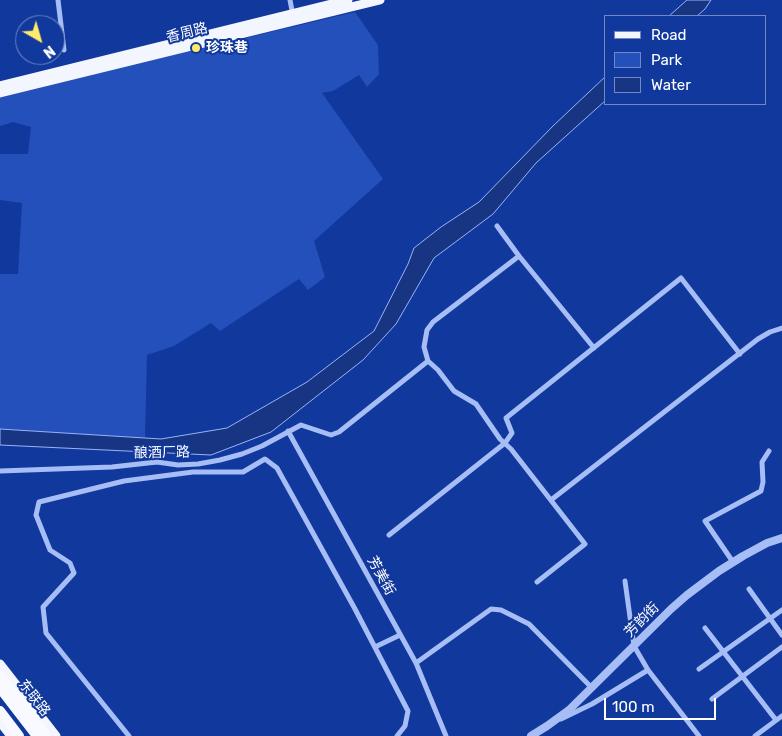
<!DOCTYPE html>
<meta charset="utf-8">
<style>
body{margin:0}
#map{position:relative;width:782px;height:736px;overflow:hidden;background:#11389c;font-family:Rubik,sans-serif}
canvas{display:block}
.legend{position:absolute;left:604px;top:15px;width:162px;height:90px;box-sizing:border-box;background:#11389c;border:1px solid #7088c4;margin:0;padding:6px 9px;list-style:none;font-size:15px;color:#fff}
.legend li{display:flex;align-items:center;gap:10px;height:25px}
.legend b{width:25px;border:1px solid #7088c4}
.north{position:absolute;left:15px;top:15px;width:50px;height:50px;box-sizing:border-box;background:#11389c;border:1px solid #7088c4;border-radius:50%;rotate:142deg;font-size:14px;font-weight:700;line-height:20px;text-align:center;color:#fff}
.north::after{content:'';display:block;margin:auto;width:18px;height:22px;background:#ffeb69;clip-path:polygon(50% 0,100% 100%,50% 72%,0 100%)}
.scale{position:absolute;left:604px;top:698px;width:112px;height:22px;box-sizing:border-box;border:2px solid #fff;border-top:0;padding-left:6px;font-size:15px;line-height:18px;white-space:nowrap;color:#fff;-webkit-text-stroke:4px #11389c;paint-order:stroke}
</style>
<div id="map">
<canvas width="782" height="736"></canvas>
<ul class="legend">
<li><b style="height:6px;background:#f3f6ff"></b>Road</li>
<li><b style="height:14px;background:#2450bb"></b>Park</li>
<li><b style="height:14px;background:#173582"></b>Water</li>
</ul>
<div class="north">N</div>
<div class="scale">100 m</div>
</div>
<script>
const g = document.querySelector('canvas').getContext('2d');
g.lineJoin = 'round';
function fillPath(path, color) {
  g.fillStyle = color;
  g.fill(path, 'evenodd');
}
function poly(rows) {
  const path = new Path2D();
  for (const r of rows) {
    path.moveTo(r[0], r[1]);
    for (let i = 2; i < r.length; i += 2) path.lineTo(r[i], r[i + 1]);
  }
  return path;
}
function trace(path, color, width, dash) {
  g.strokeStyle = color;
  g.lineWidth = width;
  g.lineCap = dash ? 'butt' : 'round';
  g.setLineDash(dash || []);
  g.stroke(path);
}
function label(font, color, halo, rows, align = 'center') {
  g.font = font + ' Rubik,"Noto Sans SC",sans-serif';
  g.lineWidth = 4;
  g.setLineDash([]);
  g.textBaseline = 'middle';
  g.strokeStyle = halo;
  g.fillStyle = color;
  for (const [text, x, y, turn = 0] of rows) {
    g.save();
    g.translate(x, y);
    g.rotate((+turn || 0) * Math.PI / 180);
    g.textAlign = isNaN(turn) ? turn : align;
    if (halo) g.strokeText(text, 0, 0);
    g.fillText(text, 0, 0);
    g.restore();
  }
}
fillPath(poly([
 [355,12,378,45,379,74,367,87,359,75,333,91,322,93,383,179,314,241,325,277,308,290,299,279,220,331,211,323,174,346,147,355,145,438,0,429,0,274,18,274,22,203,0,200,0,154,28,154,31,127,13,122,0,126,0,96]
]), '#2450bb');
const water = poly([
 [687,0,711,0,705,9,697,16,669,16,687,0],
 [606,76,606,100,536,163,493,214,434,258,396,324,363,360,271,432,211,455,0,445,0,429,161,439,227,428,307,382,374,331,408,264,414,248,441,227,479,202,553,126,606,76]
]);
fillPath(water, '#173582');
trace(water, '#98b5f8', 1);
trace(poly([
 [58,0,64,50],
 [290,0,293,16],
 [497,226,519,256,594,348],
 [519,256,433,322,427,330,424,347,428,361,438,370,454,391,476,404,500,439,511,449,585,544,537,582],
 [288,431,416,663,446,736],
 [0,471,112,467,157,462,178,465,198,464,220,460,242,454,262,446,301,425,331,435,339,432,428,361],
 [551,500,758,339,770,332,782,328],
 [389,535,505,443,512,433,506,418,681,278,740,354],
 [733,562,705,521,761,491,763,482,762,462,769,451],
 [625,581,634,646,648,670,699,736],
 [749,589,782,635],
 [705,628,776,720],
 [375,647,400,635],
 [416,663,491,609,501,610,529,624,592,688],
 [699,669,782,610],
 [712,699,782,647],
 [561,719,592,704,648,670],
 [129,736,46,633,43,607,74,573,70,563,50,550,36,515,39,502,124,481,193,472,243,472,265,459,277,468,355,609,408,711,405,726,397,736],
 [755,736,782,716]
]), '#a6bdf5', 5);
trace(poly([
 [531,736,547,726,569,710,671,609,687,595,719,571,743,556,767,543,782,538]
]), '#a6bdf5', 8);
trace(poly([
 [0,86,348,0],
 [0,93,380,0],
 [0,664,56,736],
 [0,722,11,736]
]), '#f3f6ff', 9);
trace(poly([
 [0,688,37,736],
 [20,702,36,711],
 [0,711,19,736]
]), '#f9faff', 10);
trace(poly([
 [0,676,46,736]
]), '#f9faff', 10);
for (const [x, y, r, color] of [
 [196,48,5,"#ffeb69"]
]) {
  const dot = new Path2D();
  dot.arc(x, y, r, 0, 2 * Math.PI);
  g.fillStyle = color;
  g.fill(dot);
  trace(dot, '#11389c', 2);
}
label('14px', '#fff', '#11389c', [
 ["香周路",187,33,-14],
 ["酿酒厂路",162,453,-1],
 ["芳美街",381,576,61],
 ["芳韵街",642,620,-45],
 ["东联路",34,698,52]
]);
label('bold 14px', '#fff', '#11389c', [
 ["珍珠巷",206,48]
], 'left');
</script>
